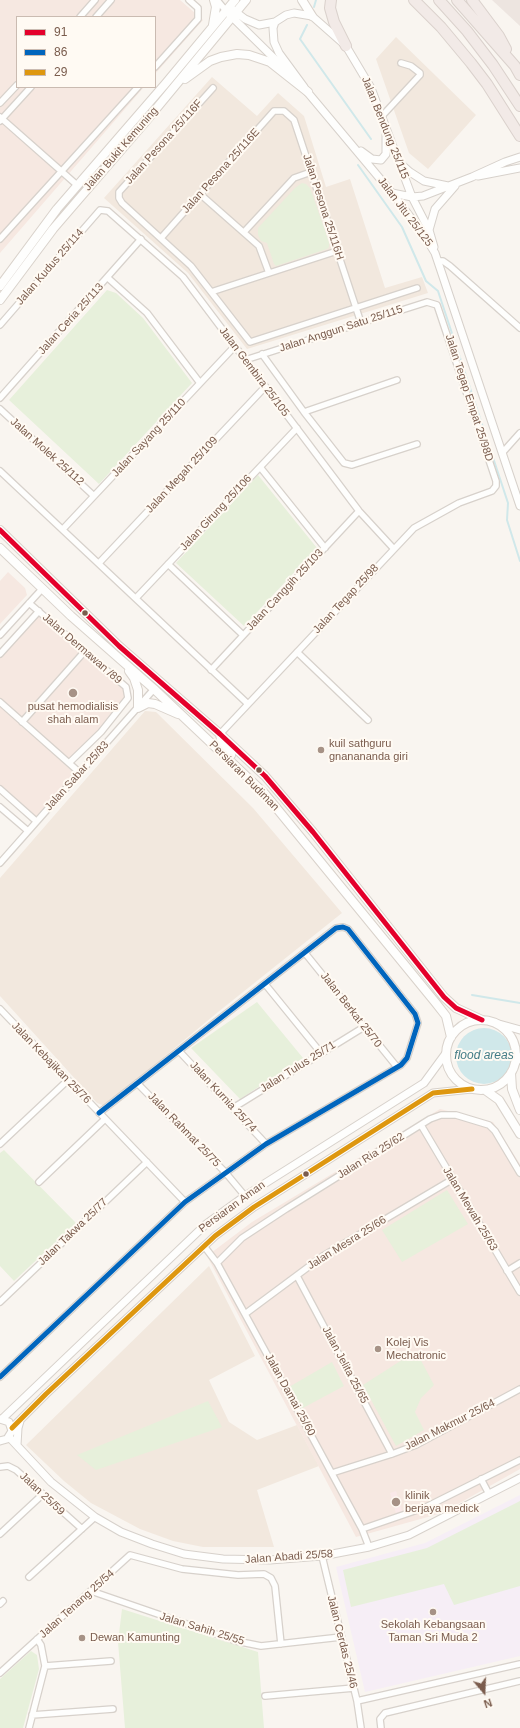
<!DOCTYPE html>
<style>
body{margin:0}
#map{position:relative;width:520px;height:1728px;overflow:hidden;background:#f9f5f0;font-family:Helvetica,sans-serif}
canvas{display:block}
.legend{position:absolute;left:16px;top:16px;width:140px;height:72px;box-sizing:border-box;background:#fffaf3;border:1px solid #cabbb1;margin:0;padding:5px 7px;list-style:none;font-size:12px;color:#7a5c4d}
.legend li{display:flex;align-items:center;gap:8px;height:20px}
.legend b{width:20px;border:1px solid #cabbb1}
.north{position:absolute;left:464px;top:1672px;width:40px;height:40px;-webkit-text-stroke:3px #fffaf3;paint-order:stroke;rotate:161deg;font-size:11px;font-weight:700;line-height:16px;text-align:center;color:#7a5c4d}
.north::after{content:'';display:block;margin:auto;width:14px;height:18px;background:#7a5c4d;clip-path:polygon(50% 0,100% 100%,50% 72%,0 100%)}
</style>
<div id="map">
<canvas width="520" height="1728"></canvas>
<ul class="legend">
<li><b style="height:5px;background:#e4002b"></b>91</li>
<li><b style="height:5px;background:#0065bd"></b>86</li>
<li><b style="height:5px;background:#de970f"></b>29</li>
</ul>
<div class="north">N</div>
</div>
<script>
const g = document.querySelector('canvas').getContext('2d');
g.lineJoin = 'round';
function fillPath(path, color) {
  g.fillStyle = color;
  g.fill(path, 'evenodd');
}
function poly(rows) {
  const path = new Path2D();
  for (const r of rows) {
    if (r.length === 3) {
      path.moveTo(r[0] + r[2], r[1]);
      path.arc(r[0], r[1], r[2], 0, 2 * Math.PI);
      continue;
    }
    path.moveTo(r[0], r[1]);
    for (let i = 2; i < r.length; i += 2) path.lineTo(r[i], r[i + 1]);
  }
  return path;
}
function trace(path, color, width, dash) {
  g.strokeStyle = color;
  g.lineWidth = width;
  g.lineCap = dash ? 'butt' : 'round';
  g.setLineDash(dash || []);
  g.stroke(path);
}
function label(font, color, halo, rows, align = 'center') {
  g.font = font + ' Helvetica,sans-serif';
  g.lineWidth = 4;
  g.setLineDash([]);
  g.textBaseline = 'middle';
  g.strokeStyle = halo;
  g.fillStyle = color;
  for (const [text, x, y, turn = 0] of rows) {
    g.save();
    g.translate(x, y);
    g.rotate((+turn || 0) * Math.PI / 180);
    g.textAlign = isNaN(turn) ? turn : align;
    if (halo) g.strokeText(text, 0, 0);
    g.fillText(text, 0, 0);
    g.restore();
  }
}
fillPath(poly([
 [396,37,476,115,428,169,409,153,376,59],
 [212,77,257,116,278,93,304,116,326,187,350,179,385,288,422,277,428,293,247,349,188,273,104,198],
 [145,711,156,712,253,808,342,913,218,1012,105,1106,97,1103,0,996,0,878],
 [209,1266,255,1356,209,1380,229,1422,257,1440,297,1425,319,1466,257,1490,274,1547,203,1547,173,1541,140,1529,91,1503,64,1481,26,1445]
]), '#f2e8de');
fillPath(poly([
 [0,0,180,0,203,20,155,74,155,17,17,17,17,87,144,87,0,253],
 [8,572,25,588,27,595,0,624,0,581],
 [39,615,123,689,125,697,99,730,66,762,76,772,36,818,0,786,0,657],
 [440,1109,493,1122,520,1164,520,1469,442,1513,356,1537,207,1256,252,1222]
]), '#f6e8e1');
fillPath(poly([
 [492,0,520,0,520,26]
]), '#ede5e0');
fillPath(poly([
 [520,1495,520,1656,365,1692,336,1567,425,1543]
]), '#f6eef6');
fillPath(poly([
 [396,1491,402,1511,396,1513,390,1493]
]), '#fae9e9');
fillPath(poly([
 [302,183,306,184,310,188,329,242,329,247,327,249,276,266,274,264,267,243,261,241,258,235,258,228,295,188],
 [107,290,116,293,143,318,192,383,99,484,9,400],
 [258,475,317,548,244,626,176,563],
 [257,1002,303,1058,240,1099,191,1048],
 [4,1150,76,1223,14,1281,0,1266,0,1153],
 [447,1190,468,1224,402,1262,382,1230],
 [416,1351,434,1385,421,1398,415,1412,424,1430,396,1446,363,1385],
 [332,1362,344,1386,301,1409,289,1387],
 [208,1401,222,1427,96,1470,77,1455],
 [520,1501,520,1586,454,1605,444,1584,351,1607,343,1570,427,1548],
 [122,1609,258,1652,264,1728,125,1728,118,1642],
 [31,1651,37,1655,39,1669,23,1728,0,1728,0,1679]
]), '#e7f0db');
fillPath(poly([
 [484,1056,28]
]), '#d0e8ea');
trace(poly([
 [314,7,316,0],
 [307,25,300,39,371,139],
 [358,165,402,227,426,281,438,291,508,503,507,520,520,561],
 [472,995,520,1003]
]), '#d0e8ea', 2);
const minor = poly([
 [217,0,226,11],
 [80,17,95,0],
 [96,17,111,0],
 [155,67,198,19,198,8,189,0],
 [213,88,119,192,119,198,122,203,191,266,250,342,417,288],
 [0,103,17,85],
 [382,116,420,75,420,73,411,66,401,63],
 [0,117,77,185],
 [0,121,31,87],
 [200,194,259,246,269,273],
 [244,232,294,178,311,172],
 [161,238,274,111,284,111,294,120,361,323],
 [0,239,138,87],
 [438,261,443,261,450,266,520,328],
 [108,278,147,313,200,383],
 [211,292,337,251],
 [0,325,100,210,108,211,183,277,359,511,394,549],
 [262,354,304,412,344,463,352,465,417,444],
 [0,398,141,239],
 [0,409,94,496],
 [304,412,397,380],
 [503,452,520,433],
 [260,467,325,548],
 [0,471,248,704],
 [63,529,235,346],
 [99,563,265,387],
 [168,564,243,635],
 [136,598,297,428],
 [29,603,126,687,128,698,101,732,69,763],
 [0,635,42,589],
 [297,652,368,720],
 [0,654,39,611],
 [211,670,359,511],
 [0,702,79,772],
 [22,722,85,651],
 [220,734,414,528,459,503,492,491,496,486,496,481,437,305,427,302,245,360],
 [0,789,36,821],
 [0,807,28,831],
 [0,863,154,689],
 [305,953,397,1067],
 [265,984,321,1053],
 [0,1009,185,1202],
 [179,1051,266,1144],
 [137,1083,225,1172,245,1196],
 [233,1108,364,1027],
 [421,1125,520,1292],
 [0,1144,68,1080],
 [39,1182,105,1119],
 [204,1246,217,1263,280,1378,362,1529,369,1547],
 [217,1263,242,1238,286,1209,430,1119,441,1115,456,1115,489,1125,495,1131,520,1173],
 [507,1271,520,1263],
 [297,1276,392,1454],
 [0,1302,147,1162],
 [245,1314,323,1256,453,1179],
 [0,1377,185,1202,266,1144,401,1065,407,1058,418,1023,415,1014,348,929,343,927,336,928,99,1113],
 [0,1467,8,1466,16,1470,82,1529],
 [332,1473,392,1454,416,1445,520,1389],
 [481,1479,489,1494],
 [362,1529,426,1507,520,1460],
 [0,1534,42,1495],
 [322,1556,357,1701,361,1728],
 [29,1577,95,1517],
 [91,1591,236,1641,261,1646,341,1637],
 [0,1604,3,1601],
 [45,1666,111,1661],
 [0,1673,130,1555,182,1569,238,1575,264,1574,271,1578,275,1586,281,1644],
 [265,1696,354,1688],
 [357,1701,520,1664],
 [32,1715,113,1709],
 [29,1728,45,1666,41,1645,37,1639],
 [381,1728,380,1719,385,1713,520,1681]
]);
const tertiary = poly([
 [232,9,245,19,259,25,275,22,286,15,294,13,312,16,346,46,371,88,412,197,429,230,434,247],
 [226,11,293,77],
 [275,22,273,28,274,42,279,53,304,87],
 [304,88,392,193,424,235,435,253,520,506],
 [361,151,372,159,381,160,386,154,386,135],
 [401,164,410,172,424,181,448,186],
 [478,176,520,168],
 [392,193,412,197,423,196,472,177,505,162,520,157],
 [429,230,435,209,455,186],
 [499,1024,520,1030],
 [516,1062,520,1057],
 [0,1419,9,1422,12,1431,7,1439,0,1441],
 [2,1419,205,1225,245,1196,424,1083,446,1053],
 [12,1428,46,1394,215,1236,254,1207,433,1093,472,1089],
 [9,1437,51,1482,95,1517,121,1532,152,1544,184,1554,223,1559,270,1560,322,1556,369,1547,409,1535,520,1478],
 [17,1445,18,1428,20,1421]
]);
const secondary = poly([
 [302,0,312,16],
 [213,25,216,7,214,0],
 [185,79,210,61,221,57,237,54,249,55,270,62,308,92],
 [0,286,57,209,166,83,235,0],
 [0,300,53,229,146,121,246,0],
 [0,530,119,646,220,734,265,776,313,832,444,997,456,1008,482,1020],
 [0,548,71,616,154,689,265,794,435,1002,446,1016,451,1037],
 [129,671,134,678,138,690,138,708,148,703,155,704,178,714],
 [220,734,222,745,231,755],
 [481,1055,35],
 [511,1073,512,1089,520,1110],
 [485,1090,499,1100,520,1134]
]);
const motorway = poly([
 [331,0,330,8,334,22,346,46],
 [414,0,441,27,471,63,487,84,520,136],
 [439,0,467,31,493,65,520,106],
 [457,0,515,66,520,75],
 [472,0,499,36,506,49]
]);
trace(minor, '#d7d1cb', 8);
trace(tertiary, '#d7d1cb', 9);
trace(secondary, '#d9d2cb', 10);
trace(motorway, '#dad1cc', 12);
trace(minor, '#fefefd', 5.5);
trace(tertiary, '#fefefd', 7);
trace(secondary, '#fefefd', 8);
trace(motorway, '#f2eae7', 10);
trace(poly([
 [0,530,119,646,220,734,265,776,313,832,444,997,456,1008,482,1020]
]), '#e4002b', 5);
trace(poly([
 [0,1377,185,1202,266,1144,401,1065,407,1058,418,1023,415,1014,348,929,343,927,336,928,99,1113]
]), '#0065bd', 5);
trace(poly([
 [12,1428,46,1394,215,1236,254,1207,433,1093,472,1089]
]), '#de970f', 5);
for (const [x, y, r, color] of [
 [85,613,3.5,"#7a5c4d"],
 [73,693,5,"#a69286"],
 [321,750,4,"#a69286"],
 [259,770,3.5,"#7a5c4d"],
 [306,1174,3.5,"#7a5c4d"],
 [378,1349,4,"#a69286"],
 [396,1502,5,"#a69286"],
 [433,1612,4,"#a69286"],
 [82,1638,4,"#a69286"]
]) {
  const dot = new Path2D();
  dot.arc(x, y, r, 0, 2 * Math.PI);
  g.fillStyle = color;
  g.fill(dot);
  trace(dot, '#fffaf3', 1.5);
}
label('11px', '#7a5c4d', '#fffaf3', [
 ["Jalan Bendung 25/115",385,128,68],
 ["Jalan Pesona 25/116F",164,142,-48],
 ["Jalan Bukit Kemuning",121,149,-49],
 ["Jalan Pesona 25/116E",221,171,-48],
 ["Jalan Pesona 25/116H",323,207,72],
 ["Jalan Jitu 25/125",405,212,53],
 ["Jalan Kudus 25/114",50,267,-49],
 ["Jalan Ceria 25/113",71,319,-48],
 ["Jalan Anggun Satu 25/115",341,329,-18],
 ["Jalan Gembira 25/105",254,372,53],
 ["Jalan Tegap Empat 25/98D",469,398,72],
 ["Jalan Sayang 25/110",149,438,-47],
 ["Jalan Molek 25/112",47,452,42],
 ["Jalan Megah 25/109",182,475,-47],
 ["Jalan Girung 25/106",216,513,-47],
 ["Jalan Canggih 25/103",285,590,-47],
 ["Jalan Tegap 25/98",346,599,-47],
 ["Jalan Dermawan /89",82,649,41],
 ["Jalan Sabar 25/83",77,776,-48],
 ["Persiaran Budiman",244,776,45],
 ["Jalan Berkat 25/70",351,1010,52],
 ["Jalan Kebajikan 25/76",51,1063,46],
 ["Jalan Tulus 25/71",298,1067,-32],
 ["Jalan Kurnia 25/74",223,1097,47],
 ["Jalan Rahmat 25/75",184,1130,46],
 ["Jalan Ria 25/62",371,1156,-32],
 ["Persiaran Aman",232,1207,-36],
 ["Jalan Mewah 25/63",470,1209,59],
 ["Jalan Takwa 25/77",73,1232,-44],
 ["Jalan Mesra 25/66",347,1243,-32],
 ["Jalan Jelita 25/65",345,1365,62],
 ["Jalan Damai 25/60",290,1395,61],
 ["Jalan Makmur 25/64",450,1425,-27],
 ["Jalan 25/59",42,1494,43],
 ["Jalan Abadi 25/58",289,1557,-4],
 ["Jalan Tenang 25/54",77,1604,-42],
 ["Jalan Sahih 25/55",202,1629,17],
 ["Jalan Cerdas 25/46",342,1642,76]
]);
label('11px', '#7a5c4d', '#fffaf3', [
 ["pusat hemodialisis",73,707,"center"],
 ["shah alam",73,720,"center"],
 ["kuil sathguru",329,744],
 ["gnanananda giri",329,757],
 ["Kolej Vis",386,1343],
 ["Mechatronic",386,1356],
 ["klinik",405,1496],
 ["berjaya medick",405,1509],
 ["Sekolah Kebangsaan",433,1625,"center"],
 ["Taman Sri Muda 2",433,1638,"center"],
 ["Dewan Kamunting",90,1638]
], 'left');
label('italic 12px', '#437c86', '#fffaf3', [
 ["flood areas",484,1056]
]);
</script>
